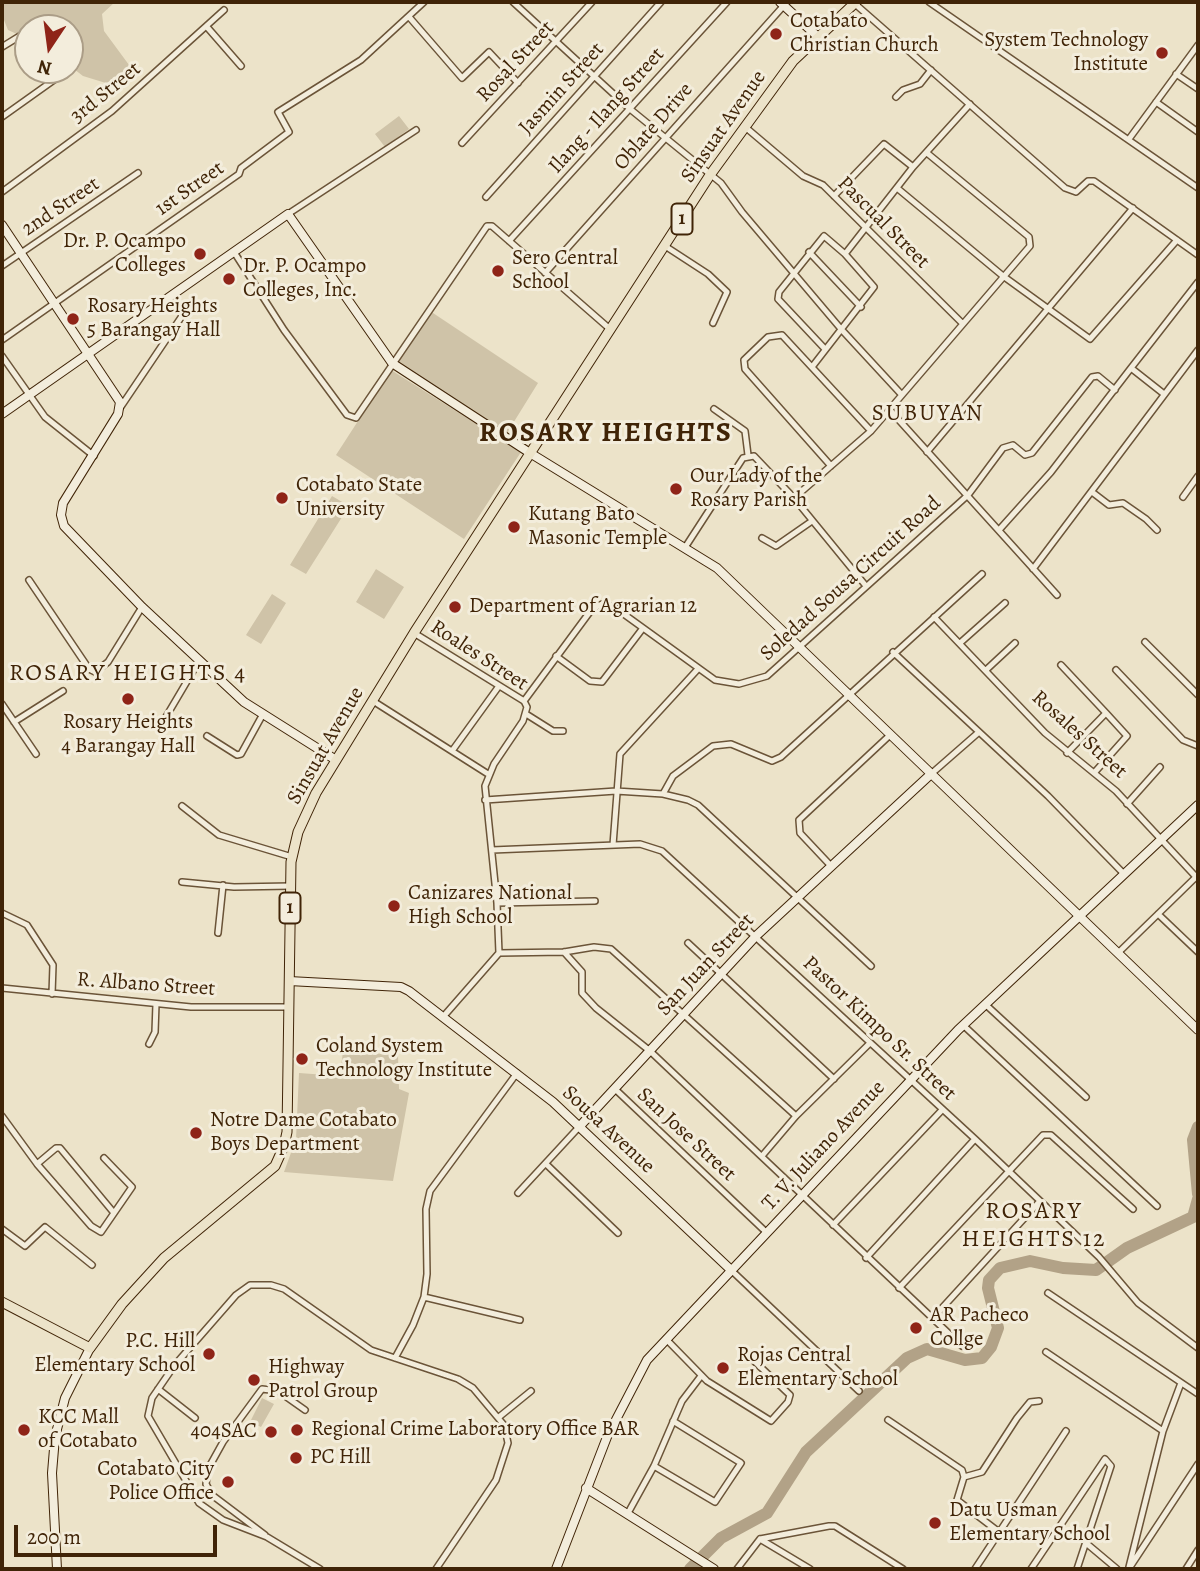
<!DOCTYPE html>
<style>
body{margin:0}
#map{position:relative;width:1200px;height:1571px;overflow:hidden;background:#ece3c9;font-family:Alegreya,serif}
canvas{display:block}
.frame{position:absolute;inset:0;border:4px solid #402407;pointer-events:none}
.north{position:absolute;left:14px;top:14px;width:70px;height:70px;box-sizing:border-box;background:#f3eddc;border:2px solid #ab9d87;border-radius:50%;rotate:193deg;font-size:19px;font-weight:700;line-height:28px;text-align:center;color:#402407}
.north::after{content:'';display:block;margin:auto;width:24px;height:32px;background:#8f2418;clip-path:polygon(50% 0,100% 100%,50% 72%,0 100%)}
.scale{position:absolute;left:14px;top:1525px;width:203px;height:32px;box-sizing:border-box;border:4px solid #402407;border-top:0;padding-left:9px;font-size:21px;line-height:24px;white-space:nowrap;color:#402407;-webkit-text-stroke:5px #f3eddc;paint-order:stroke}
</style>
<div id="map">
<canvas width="1200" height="1571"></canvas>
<div class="frame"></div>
<div class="north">N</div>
<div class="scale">200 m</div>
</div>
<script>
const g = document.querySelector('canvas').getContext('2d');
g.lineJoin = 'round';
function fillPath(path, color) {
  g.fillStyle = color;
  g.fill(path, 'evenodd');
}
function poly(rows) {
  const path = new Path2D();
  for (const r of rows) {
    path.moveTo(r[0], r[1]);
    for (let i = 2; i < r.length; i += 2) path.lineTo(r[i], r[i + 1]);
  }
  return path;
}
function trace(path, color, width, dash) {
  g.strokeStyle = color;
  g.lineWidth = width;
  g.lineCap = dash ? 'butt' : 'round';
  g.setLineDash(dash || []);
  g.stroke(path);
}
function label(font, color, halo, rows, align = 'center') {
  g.font = font + ' Alegreya,serif';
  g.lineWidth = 6;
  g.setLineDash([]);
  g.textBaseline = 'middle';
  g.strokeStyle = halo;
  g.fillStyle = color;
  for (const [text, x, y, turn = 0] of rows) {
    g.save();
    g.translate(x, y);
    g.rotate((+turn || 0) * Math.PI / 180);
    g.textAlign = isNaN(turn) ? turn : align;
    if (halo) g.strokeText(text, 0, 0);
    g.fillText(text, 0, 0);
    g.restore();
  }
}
fillPath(poly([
 [2,2,115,2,102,14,104,31,132,69,109,84,83,76,70,66,70,28,28,28,28,39,8,30,2,15],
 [399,116,409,129,385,147,375,134],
 [430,311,538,383,507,433,397,361],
 [391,370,521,452,464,539,336,455],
 [332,496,349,506,306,574,290,565],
 [376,569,404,587,384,619,356,602],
 [272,594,286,603,261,644,246,635],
 [343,1051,398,1055,399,1089,409,1093,393,1181,284,1172,296,1139,299,1073,340,1076],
 [262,1398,274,1404,261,1427,250,1422]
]), '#cfc3a8');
trace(poly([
 [1198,1127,1193,1140,1198,1194],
 [690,1569,721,1538,767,1513,806,1452,907,1358,927,1349,965,1360,982,1358,991,1347,998,1328,988,1288,989,1280,1000,1268,1030,1261,1063,1268,1096,1270,1127,1248,1193,1217,1198,1199]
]), '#b2a287', 12);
const street = poly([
 [513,2,630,109,721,183,742,212,841,329,901,394],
 [929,2,1198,188],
 [854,3,1065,188,1076,192,1088,181,1094,181,1198,255],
 [410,18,462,78,489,52,518,83],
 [207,27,241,66],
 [32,28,33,28],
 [2,47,28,31],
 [1176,74,1198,89],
 [896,97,903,90,920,84,931,70],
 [1156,102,1198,132],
 [2,117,68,70],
 [744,126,803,176,823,185,962,323],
 [1129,139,1198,45],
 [462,143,592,2],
 [897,188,1003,276,1090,339,1177,240],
 [2,192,112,111,224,10],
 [834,196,884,144,913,167],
 [486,197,661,2],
 [288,214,416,130],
 [509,241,727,2],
 [665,246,708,274,727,292,713,323],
 [234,252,284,330,347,415,356,418,487,226,492,226,611,330],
 [809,252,861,307],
 [845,254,913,167,970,104],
 [2,266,138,173],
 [545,273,787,2],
 [2,340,239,174,241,168,289,132,278,112,361,60,424,2],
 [2,356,45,417,94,456],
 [812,367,874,287,845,254,824,236,779,292,778,299,825,349],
 [1131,368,1198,282],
 [120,408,184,313],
 [714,409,745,431,748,455],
 [889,409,1057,595],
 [927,452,1133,208],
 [831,466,745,369,744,360,768,337,782,335,871,431],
 [1092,492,1109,505,1123,503,1146,519,1157,530],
 [1183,497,1198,476],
 [794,498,871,431,1030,246,1029,237,927,153],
 [999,530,1051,472,1131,368,1164,394],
 [762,538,776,546,812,521],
 [686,546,743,458,754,456,794,498,866,586],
 [1033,569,1198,350],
 [29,580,89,669,95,672,108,662,142,607],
 [934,617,1045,733,1116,791,1198,879],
 [414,633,524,701,527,707,523,721,494,764,485,786,497,903,499,953],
 [1145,642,1198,695],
 [960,643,1005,603],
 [893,652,1048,796,1124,874],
 [556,656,590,681,602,682,643,628],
 [1061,665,1106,713],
 [986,670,1015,643],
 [1116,670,1183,740,1198,746],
 [373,701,488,774],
 [524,701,592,609,602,604,614,607,715,680,739,684,767,676,968,495,1003,448,1013,445,1025,455,1032,453,1092,377,1098,376,1115,390],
 [2,704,36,754],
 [526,714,553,731,563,731],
 [14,722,63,691],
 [160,727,199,661],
 [207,736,237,755,241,754,263,714],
 [452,751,499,686],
 [1067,753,1106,713,1127,736,1094,773],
 [931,774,979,732],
 [663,794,673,776,713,746,731,744,772,761,781,757,982,574],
 [485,800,616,791,663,794,688,800,698,805,871,966],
 [1127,804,1160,767],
 [182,806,219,835,292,857],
 [613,845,620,754,697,670],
 [492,850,640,844,662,851,975,1139,1099,1257,1138,1303,1198,1348],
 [831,866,800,833,799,820,890,735],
 [182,882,234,887,291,886],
 [497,903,595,901],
 [2,913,27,925,53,965,52,994],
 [1158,914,1198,952],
 [218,933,223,885],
 [688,943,834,1079],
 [564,952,582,972,582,993,596,1008,650,1051,962,1346],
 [1118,953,1196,877],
 [2,988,191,1007,289,1007],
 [985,1004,1086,1097],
 [443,1017,499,953,564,952,594,947,611,949,796,1116],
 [963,1025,1157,1206],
 [149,1044,155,1032,156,1004],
 [615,1089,766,1232],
 [2,1116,37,1164,91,1226,101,1232,132,1187,104,1158],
 [762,1156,796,1116,870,1043],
 [37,1164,56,1148,60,1148,114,1213],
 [546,1164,618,1233],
 [518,1193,580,1126],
 [833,1225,942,1110],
 [2,1229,25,1246,45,1227,92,1265],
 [866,1258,975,1139],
 [731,1270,859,1391],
 [899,1288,1043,1135,1051,1135,1133,1209],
 [1048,1293,1198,1394],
 [424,1297,520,1320],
 [932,1319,1040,1201],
 [666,1339,707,1381,771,1421,788,1402,790,1395,752,1359],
 [1046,1352,1163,1431],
 [395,1358,413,1325,424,1297,427,1274,426,1209,430,1191,517,1073],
 [158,1389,195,1418],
 [499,1417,531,1391],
 [888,1420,962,1470,964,1477,957,1500,999,1532],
 [654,1466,715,1502,741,1463,673,1421],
 [964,1477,982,1472,1017,1418,1030,1402,1039,1401],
 [628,1513,654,1466,682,1401,701,1376],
 [265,1535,212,1495,206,1484,208,1469,223,1442,262,1389,278,1391,305,1410],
 [760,1539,810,1569],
 [1086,1543,1117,1569],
 [1129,1567,1163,1431,1181,1383],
 [1130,1567,1198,1464],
 [320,1569,267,1537,223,1520,199,1503,148,1416,152,1398,174,1366,236,1295,250,1285,271,1285,284,1289,371,1350,458,1379,473,1388,504,1425,508,1443,496,1480,436,1569],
 [737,1569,760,1539,829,1526,835,1526,903,1569],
 [975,1569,1066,1431],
 [1031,1569,1105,1459,1111,1466,1077,1569],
 [1186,1569,1198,1550]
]);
const secondary = poly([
 [780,2,817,36],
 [2,225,120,402,118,414,63,503,61,515,64,526,142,607,244,702,336,760],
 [2,414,288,214,392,363,530,453,717,568,1198,1030],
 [289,981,401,987,409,991,553,1102,731,1270],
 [580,1126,756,936,931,774],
 [586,1488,714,1569],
 [57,1569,52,1473,55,1437,65,1398,90,1348],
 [556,1569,607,1437,647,1360,958,1030,1198,805]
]);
const primary = poly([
 [2,1302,90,1348,122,1304,164,1258,275,1166,284,1146,287,1132,291,862,298,832,316,793,414,633,710,175,793,61,856,2]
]);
trace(street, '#6b5438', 8);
trace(secondary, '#402407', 10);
trace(primary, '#402407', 11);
trace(street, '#f3eddc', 5);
trace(secondary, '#f3eddc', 8);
trace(primary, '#ece3c9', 9);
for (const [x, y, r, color] of [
 [776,34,7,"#8f2418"],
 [1162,53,7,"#8f2418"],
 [200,254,7,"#8f2418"],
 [498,271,7,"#8f2418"],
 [229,279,7,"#8f2418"],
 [73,319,7,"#8f2418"],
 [676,489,7,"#8f2418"],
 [282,498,7,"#8f2418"],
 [514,527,7,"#8f2418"],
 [455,607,7,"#8f2418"],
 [128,699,7,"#8f2418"],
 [394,906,7,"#8f2418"],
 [302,1059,7,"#8f2418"],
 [196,1133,7,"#8f2418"],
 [916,1328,7,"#8f2418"],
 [209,1354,7,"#8f2418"],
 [723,1368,7,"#8f2418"],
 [254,1380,7,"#8f2418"],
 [24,1430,7,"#8f2418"],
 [297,1430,7,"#8f2418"],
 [271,1432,7,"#8f2418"],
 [296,1458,7,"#8f2418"],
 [228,1482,7,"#8f2418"],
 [935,1523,7,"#8f2418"]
]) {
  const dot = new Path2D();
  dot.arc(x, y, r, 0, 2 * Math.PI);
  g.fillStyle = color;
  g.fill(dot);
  trace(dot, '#f3eddc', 2.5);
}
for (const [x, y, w] of [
 [682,219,21],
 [290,908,21]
]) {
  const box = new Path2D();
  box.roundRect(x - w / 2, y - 15.5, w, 31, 5);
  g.fillStyle = '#f3eddc';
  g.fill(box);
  trace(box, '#402407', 2);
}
label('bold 19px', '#402407', null, [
 ["1",682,219],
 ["1",290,908]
]);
label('21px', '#402407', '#f3eddc', [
 ["Cotabato",790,22],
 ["Christian Church",790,46],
 ["System Technology",1148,41,"right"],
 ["Institute",1148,65,"right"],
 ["Dr. P. Ocampo",186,242,"right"],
 ["Colleges",186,266,"right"],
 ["Sero Central",512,259],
 ["School",512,283],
 ["Dr. P. Ocampo",243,267],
 ["Colleges, Inc.",243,291],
 ["Rosary Heights",87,307],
 ["5 Barangay Hall",87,331],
 ["Our Lady of the",690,477],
 ["Rosary Parish",690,501],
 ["Cotabato State",296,486],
 ["University",296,510],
 ["Kutang Bato",528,515],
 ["Masonic Temple",528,539],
 ["Department of Agrarian 12",469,607],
 ["Rosary Heights",128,723,"center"],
 ["4 Barangay Hall",128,747,"center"],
 ["Canizares National",408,894],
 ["High School",408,918],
 ["Coland System",316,1047],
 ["Technology Institute",316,1071],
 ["Notre Dame Cotabato",210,1121],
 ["Boys Department",210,1145],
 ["AR Pacheco",930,1316],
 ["Collge",930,1340],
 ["P.C. Hill",195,1342,"right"],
 ["Elementary School",195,1366,"right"],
 ["Rojas Central",737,1356],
 ["Elementary School",737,1380],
 ["Highway",268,1368],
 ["Patrol Group",268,1392],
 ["KCC Mall",38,1418],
 ["of Cotabato",38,1442],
 ["Regional Crime Laboratory Office BAR",311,1430],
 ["404SAC",257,1432,"right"],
 ["PC Hill",310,1458],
 ["Cotabato City",214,1470,"right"],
 ["Police Office",214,1494,"right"],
 ["Datu Usman",949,1511],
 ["Elementary School",949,1535]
], 'left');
label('21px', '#402407', '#f3eddc', [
 ["Rosal Street",516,62,-47],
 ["Jasmin Street",562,89,-48],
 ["3rd Street",106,93,-39],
 ["Ilang - Ilang Street",607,111,-48],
 ["Oblate Drive",654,127,-49],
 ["Sinsuat Avenue",724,127,-55],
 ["1st Street",190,189,-35],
 ["2nd Street",61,207,-34],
 ["Pascual Street",883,223,45],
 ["Soledad Sousa Circuit Road",851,579,-42],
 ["Roales Street",479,656,33],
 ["Rosales Street",1079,735,42],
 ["Sinsuat Avenue",326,746,-60],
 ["San Juan Street",706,965,-47],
 ["R. Albano Street",146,985,4],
 ["Pastor Kimpo Sr. Street",879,1029,43],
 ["Sousa Avenue",608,1130,43],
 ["San Jose Street",686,1135,43],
 ["T. V. Juliano Avenue",824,1146,-47]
]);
g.letterSpacing = '2px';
label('23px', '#402407', '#f3eddc', [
 ["SUBUYAN",928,414]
]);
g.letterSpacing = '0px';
g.letterSpacing = '2px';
label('24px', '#402407', '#f3eddc', [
 ["ROSARY HEIGHTS 4",128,674],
 ["ROSARY",1034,1212],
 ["HEIGHTS 12",1034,1240]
]);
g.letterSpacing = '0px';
g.letterSpacing = '2px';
label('bold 28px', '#402407', '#f3eddc', [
 ["ROSARY HEIGHTS",606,434]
]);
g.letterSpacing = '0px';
</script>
